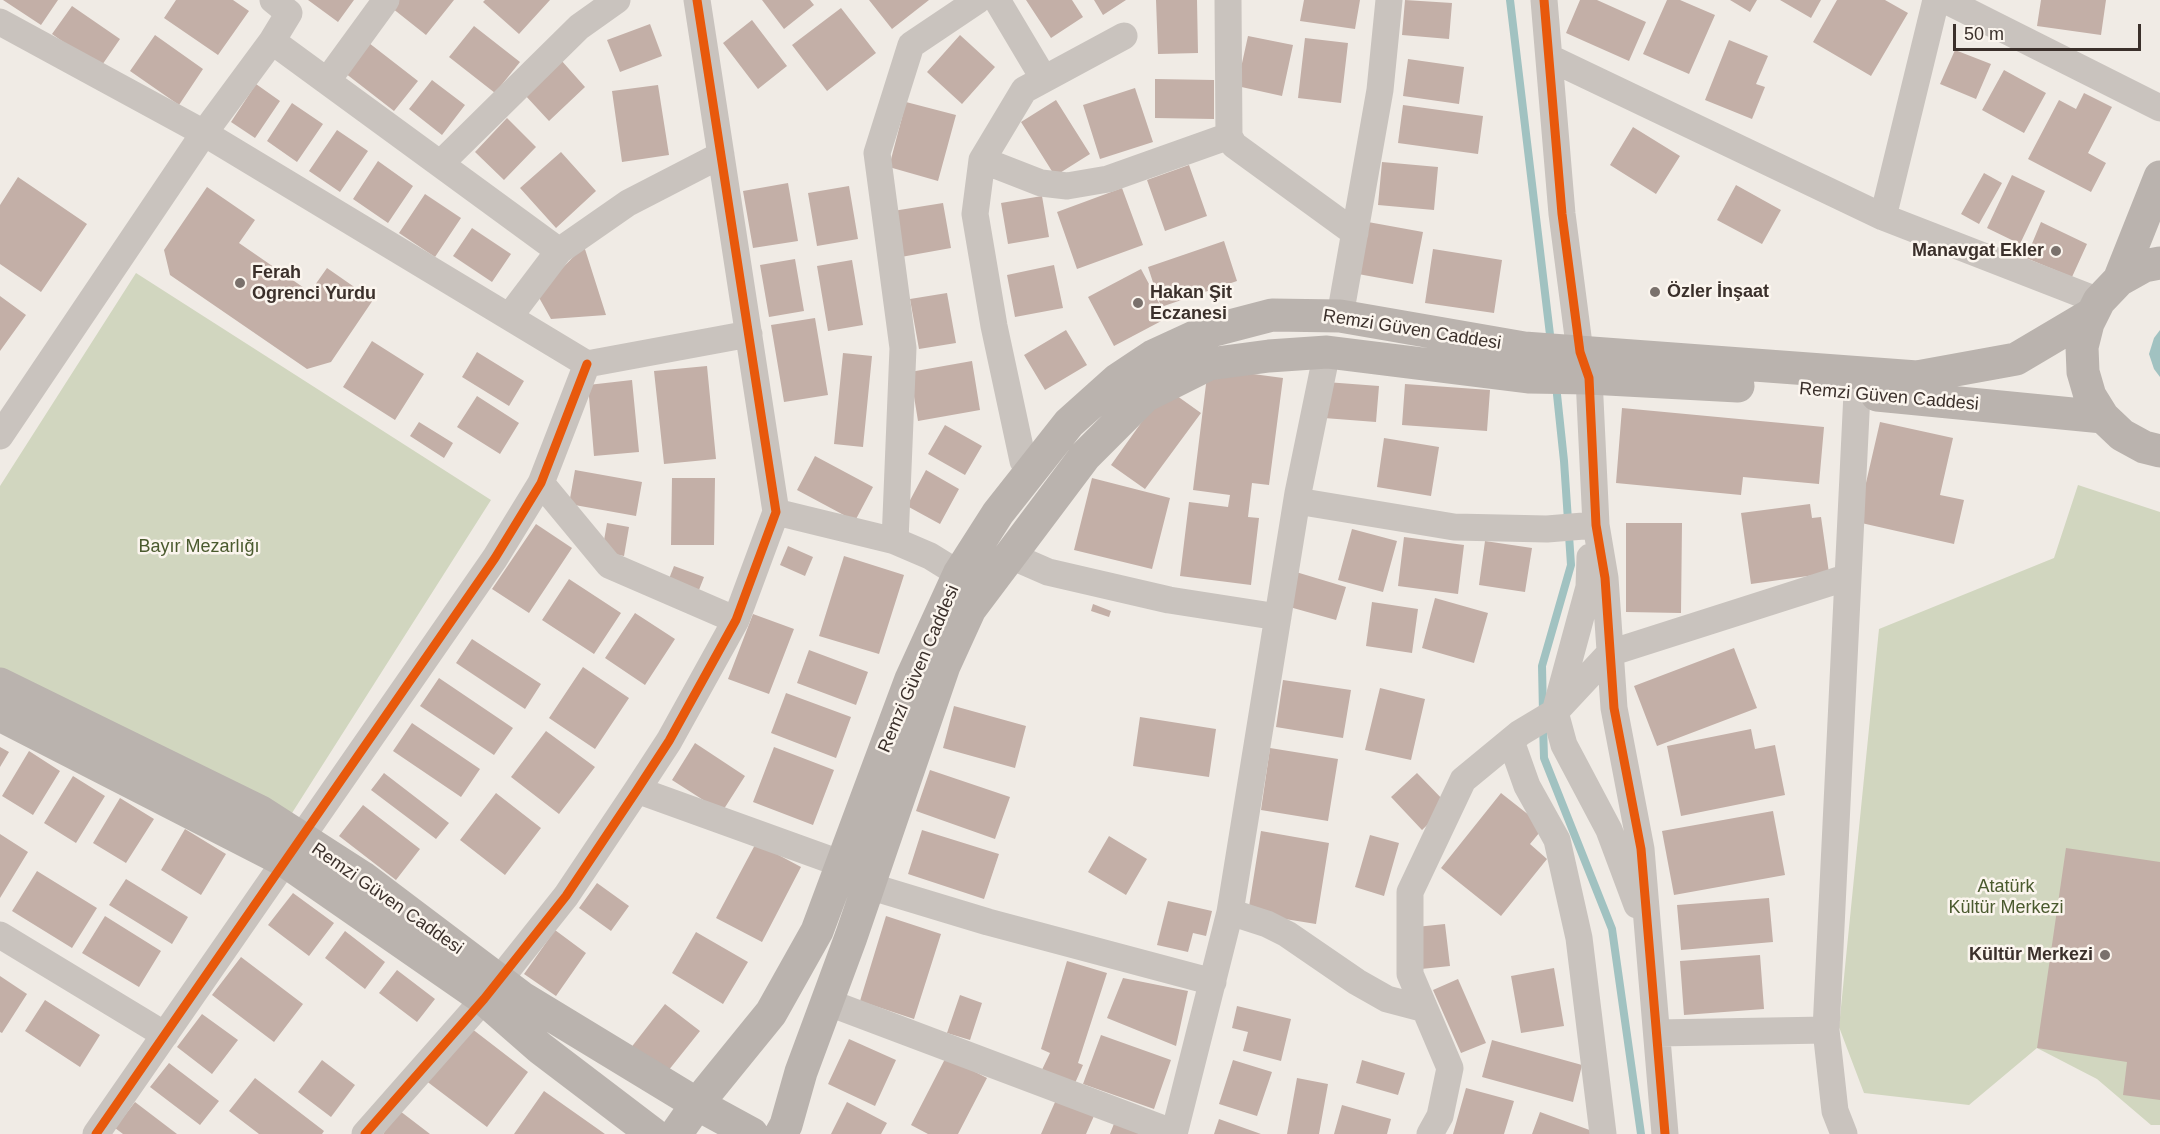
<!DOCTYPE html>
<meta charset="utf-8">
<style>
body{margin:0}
#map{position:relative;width:2160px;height:1134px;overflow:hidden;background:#f0ebe5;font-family:Arial,sans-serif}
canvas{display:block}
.scale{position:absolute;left:1953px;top:24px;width:188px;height:27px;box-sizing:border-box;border:3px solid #3b302b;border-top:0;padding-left:8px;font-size:18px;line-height:21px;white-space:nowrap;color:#3b302b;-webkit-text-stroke:4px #fbf5ee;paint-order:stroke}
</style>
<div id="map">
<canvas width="2160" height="1134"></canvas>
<div class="scale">50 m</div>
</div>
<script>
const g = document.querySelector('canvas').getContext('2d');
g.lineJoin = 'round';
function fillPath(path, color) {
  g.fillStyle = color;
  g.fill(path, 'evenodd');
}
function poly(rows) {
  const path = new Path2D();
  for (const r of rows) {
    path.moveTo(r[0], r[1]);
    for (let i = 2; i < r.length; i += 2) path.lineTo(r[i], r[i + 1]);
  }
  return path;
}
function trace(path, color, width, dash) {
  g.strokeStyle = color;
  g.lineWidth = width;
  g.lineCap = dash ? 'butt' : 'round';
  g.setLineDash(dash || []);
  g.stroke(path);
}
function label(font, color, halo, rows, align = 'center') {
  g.font = font + ' Arial,sans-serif';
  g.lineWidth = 5;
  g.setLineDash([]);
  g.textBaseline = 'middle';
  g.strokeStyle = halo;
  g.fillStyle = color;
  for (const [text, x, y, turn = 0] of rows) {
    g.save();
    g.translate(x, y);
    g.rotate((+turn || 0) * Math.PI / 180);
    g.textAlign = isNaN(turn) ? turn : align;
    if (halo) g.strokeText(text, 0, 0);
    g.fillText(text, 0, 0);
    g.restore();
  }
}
fillPath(poly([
 [136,273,491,500,292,813,0,669,0,486],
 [2078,485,2160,512,2160,1125,2151,1125,2097,1079,2037,1048,1969,1105,1864,1093,1839,1027,1879,629,2054,558]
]), '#d1d6bf');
fillPath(poly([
 [2160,330,2160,377,2154,369,2149,354,2154,338]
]), '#a1c2c1');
trace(poly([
 [1510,0,1551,343],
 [1543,713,1542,666,1571,565,1564,461,1556,385],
 [1543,725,1544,758,1612,929,1641,1134]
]), '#a1c2c1', 8);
fillPath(poly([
 [3,0,58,0,41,25],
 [176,0,233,0,249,11,218,55,164,18],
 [308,0,354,0,338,22],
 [398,0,454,0,426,35,392,8],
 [485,0,550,0,519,34,483,2],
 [762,0,810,0,814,5,784,29],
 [869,0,929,0,892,29],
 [1026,0,1072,0,1083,17,1051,38],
 [1094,0,1126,0,1103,15],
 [1156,0,1197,0,1198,53,1158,54],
 [1304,0,1360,0,1355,29,1300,21],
 [1405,0,1452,3,1449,39,1402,35],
 [1580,0,1597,0,1646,22,1629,61,1566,33],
 [1667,0,1680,0,1715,15,1689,74,1643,54],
 [1730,0,1757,0,1750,12],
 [1780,0,1821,0,1811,18],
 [1837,0,1885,0,1908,13,1871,76,1813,42],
 [2041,0,2106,0,2101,35,2037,26],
 [72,6,120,39,100,68,52,34],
 [841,8,876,53,827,91,792,45],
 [752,20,787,66,758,89,723,43],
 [650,24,662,56,620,72,607,40],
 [474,26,520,62,495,93,449,57],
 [155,35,203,69,179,105,130,71],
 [960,35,995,67,962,104,927,72],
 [1248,36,1293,45,1282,96,1237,86],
 [1305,38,1348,43,1341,103,1298,98],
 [1729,40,1768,56,1756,84,1765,87,1752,119,1705,100],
 [369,43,418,81,394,111,345,73],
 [1955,50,1991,64,1976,99,1940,84],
 [1408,59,1464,67,1459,104,1403,96],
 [561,60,585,87,549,121,524,94],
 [2004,70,2046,93,2024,133,1982,110],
 [1155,79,1214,80,1214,119,1155,118],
 [432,80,465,105,442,135,409,109],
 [256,84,280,101,255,138,231,122],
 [658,85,669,155,622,162,612,91],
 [1135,88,1153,142,1100,159,1083,105],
 [2084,93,2112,107,2088,153,2106,163,2091,192,2028,159,2059,100,2076,109],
 [1056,100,1090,154,1055,176,1021,122],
 [906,102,956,115,938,181,889,167],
 [292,103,323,124,297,162,267,141],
 [1403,105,1483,116,1478,154,1398,143],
 [507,118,536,147,504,180,475,152],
 [1633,127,1680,156,1656,194,1610,165],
 [337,130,368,151,340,192,309,171],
 [561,152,596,191,556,228,520,188],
 [378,161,413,186,388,223,353,199],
 [1382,162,1438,167,1434,210,1378,205],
 [1189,165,1207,216,1165,231,1147,180],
 [1984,173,2002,183,1979,224,1961,214],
 [2012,175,2045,191,2020,244,1987,228],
 [18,177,87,224,41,292,0,264,0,205],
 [788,183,798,241,753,248,743,191],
 [1736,185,1781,210,1762,244,1717,220],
 [849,186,858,239,817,246,808,193],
 [207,187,255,220,239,243,310,292,327,268,373,300,331,362,307,369,170,275,164,250],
 [1122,188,1143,245,1077,269,1057,212],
 [425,194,461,218,435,257,399,233],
 [1042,196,1049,237,1008,244,1001,203],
 [943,203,951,248,901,257,893,211],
 [1368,222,1423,232,1413,284,1358,274],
 [2041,222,2087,244,2072,277,2026,258],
 [472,228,511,254,492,282,453,256],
 [1224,241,1237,281,1161,307,1148,267],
 [584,246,606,315,551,319,537,294],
 [1433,249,1502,260,1494,313,1425,303],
 [795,259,804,311,769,317,760,265],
 [852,260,863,325,828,331,817,266],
 [1054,265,1063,308,1015,317,1007,275],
 [1141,269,1167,318,1114,346,1088,297],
 [947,293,956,343,919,349,910,299],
 [0,296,26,315,0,351],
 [815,318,828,395,784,402,771,325],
 [1066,330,1087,365,1045,390,1024,355],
 [372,341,424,374,395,420,343,387],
 [477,352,524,381,509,406,462,377],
 [843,353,872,356,863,447,834,444],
 [972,361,980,410,918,421,910,372],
 [707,366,716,459,664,464,654,371],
 [1208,368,1283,378,1269,485,1252,483,1248,517,1259,518,1251,585,1180,576,1189,502,1228,507,1230,495,1193,490],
 [632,380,639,452,594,456,588,385],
 [1326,382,1379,386,1376,422,1324,418],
 [1405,384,1490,390,1487,431,1402,425],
 [1166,388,1201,413,1145,489,1111,465],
 [477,396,519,423,500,454,457,427],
 [1622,408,1824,427,1819,484,1743,477,1741,495,1616,483],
 [419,422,453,443,444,458,410,436],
 [1880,422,1953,438,1940,495,1964,500,1954,544,1857,522],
 [945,425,982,446,965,475,928,454],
 [1384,438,1439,447,1431,496,1377,487],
 [815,456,873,487,855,521,797,490],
 [575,470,642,482,636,516,569,504],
 [926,470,959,489,940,524,907,506],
 [672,478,715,478,714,545,671,545],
 [1092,478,1170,498,1152,569,1074,550],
 [1810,504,1812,518,1821,517,1829,573,1751,584,1741,513],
 [607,523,629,527,624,556,602,552],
 [1626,523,1682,523,1681,613,1626,612],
 [536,524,572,548,529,613,492,589],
 [1352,529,1397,541,1383,592,1338,580],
 [1404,537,1464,545,1458,594,1398,586],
 [1485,541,1532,548,1525,592,1479,585],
 [788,546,813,557,805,576,780,565],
 [844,556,904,575,879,654,819,636],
 [674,566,704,577,697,595,667,584],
 [1296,572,1346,587,1336,620,1286,606],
 [569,579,621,613,594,654,542,620],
 [1435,598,1488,613,1474,663,1422,648],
 [1372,602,1418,609,1412,653,1366,646],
 [1093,604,1111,611,1109,617,1091,611],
 [635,613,675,639,645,685,605,658],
 [753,614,794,629,769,694,728,679],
 [472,639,541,684,525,709,456,663],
 [1734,648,1757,708,1657,746,1634,686],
 [809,650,868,672,856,705,797,683],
 [583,667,629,698,595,749,549,718],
 [439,678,513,728,494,755,420,706],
 [1283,680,1351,690,1343,738,1276,727],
 [1380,688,1425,699,1411,760,1365,750],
 [786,693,851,717,836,758,771,733],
 [954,706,1026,726,1015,768,943,748],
 [1140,717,1216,729,1209,777,1133,766],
 [412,723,480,769,461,797,393,751],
 [1751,729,1755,749,1775,745,1785,795,1681,816,1667,746],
 [546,731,595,767,559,814,511,777],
 [695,743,745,776,722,812,672,780],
 [0,747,9,752,0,767],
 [774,747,834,770,813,825,753,802],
 [1270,748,1338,759,1328,821,1261,810],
 [29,751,60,771,33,815,2,796],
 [930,770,1010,797,995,839,916,811],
 [384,773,449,823,436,839,371,790],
 [1417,773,1448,805,1422,830,1391,797],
 [73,776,105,796,76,843,44,823],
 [496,793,541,828,505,875,460,840],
 [1501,793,1544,827,1530,844,1547,859,1501,916,1441,868],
 [120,798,154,819,126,863,93,843],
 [363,805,420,849,396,880,339,836],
 [1773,811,1785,875,1674,895,1662,831],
 [185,829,226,854,201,895,161,870],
 [922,830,999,854,984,899,908,874],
 [1261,831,1329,843,1316,924,1248,913],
 [0,834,28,852,0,898],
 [1370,835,1399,843,1384,896,1355,887],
 [1109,836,1147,859,1126,895,1088,872],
 [756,843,801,867,762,942,716,918],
 [2066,848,2160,862,2160,1100,2123,1095,2127,1062,2037,1048],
 [37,871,97,908,72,948,12,911],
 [126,879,188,917,172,944,109,905],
 [597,883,629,906,611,931,579,908],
 [293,893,334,923,309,956,268,925],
 [1769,898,1773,942,1681,950,1677,905],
 [1168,901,1212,911,1206,936,1193,933,1188,952,1157,945],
 [105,916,161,951,139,987,82,953],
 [886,916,941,934,914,1019,860,1001],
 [1445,924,1450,966,1421,969,1416,927],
 [555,930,586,953,556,996,524,974],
 [345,931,385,962,365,989,325,958],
 [696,932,748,962,723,1004,672,973],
 [1760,955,1764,1009,1684,1015,1680,961],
 [241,957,303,1004,274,1042,212,995],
 [1067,961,1107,973,1078,1063,1083,1065,1072,1090,1039,1076,1050,1053,1041,1049],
 [1554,968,1564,1026,1521,1033,1511,976],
 [397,970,435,999,417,1022,379,993],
 [0,976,27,994,2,1033,0,1032],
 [1123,978,1188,991,1176,1046,1107,1018],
 [1458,979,1486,1043,1461,1053,1433,990],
 [960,995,982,1003,970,1040,947,1033],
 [45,1000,100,1035,80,1067,25,1031],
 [665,1004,700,1031,664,1076,630,1049],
 [1237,1006,1291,1019,1281,1061,1243,1051,1248,1032,1232,1028],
 [202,1014,238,1040,212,1074,177,1047],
 [467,1025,528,1072,487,1127,425,1080],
 [1101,1035,1171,1060,1154,1109,1083,1084],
 [849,1039,896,1060,875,1106,828,1084],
 [1492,1040,1582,1065,1573,1102,1482,1077],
 [946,1057,987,1078,958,1134,928,1134,911,1125],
 [322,1060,355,1085,331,1117,298,1092],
 [1233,1060,1272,1072,1257,1116,1219,1104],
 [1362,1060,1405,1073,1398,1095,1356,1083],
 [169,1063,219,1101,200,1125,150,1087],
 [255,1078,324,1131,322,1134,259,1134,229,1111],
 [1297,1078,1328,1084,1319,1134,1287,1134],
 [1466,1088,1514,1101,1504,1134,1453,1134],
 [544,1091,605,1134,514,1134],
 [1059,1093,1097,1109,1086,1134,1041,1134],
 [135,1102,177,1134,123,1134,115,1128],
 [847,1102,887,1123,881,1134,831,1134],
 [1342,1105,1391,1119,1387,1134,1334,1134],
 [400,1111,430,1134,383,1134],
 [1540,1112,1595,1132,1595,1134,1532,1134],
 [1219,1119,1261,1134,1214,1134],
 [1115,1121,1145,1134,1110,1134]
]), '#c3afa7');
trace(poly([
 [997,0,1044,79],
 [1228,0,1229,136,1234,145,1355,233],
 [1544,0,1562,214,1580,352,1589,378,1596,525,1605,578,1614,708,1641,849,1665,1134],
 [1945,0,2160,108],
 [0,22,204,133,587,364,749,334],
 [272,41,559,251],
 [1550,58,1883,217,2099,301],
 [327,81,386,0],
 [982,160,1041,183,1067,186,1108,179,1229,136],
 [440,164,579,27,617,0],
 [1883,217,1936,0],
 [1340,316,1380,90,1389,0],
 [509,317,559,251,628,203,721,155],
 [0,436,204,133,272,41,289,13,273,0],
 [1030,473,1023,461,994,326,975,214,982,160,1024,90,1124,36],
 [541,483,609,565,736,620],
 [1297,501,1454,527,1547,529,1596,525],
 [776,512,895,541,930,556,959,574],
 [895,541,903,348,877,153,911,45,978,0],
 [1009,555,1048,572,1169,600,1278,617],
 [1590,557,1589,587,1555,712,1564,745,1609,830,1637,905],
 [1511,741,1527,786,1557,840,1579,938,1603,1134],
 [637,790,842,864],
 [869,886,988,922,1213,982],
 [1230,912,1267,924,1287,934,1357,982,1387,999,1425,1009],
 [0,935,165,1035],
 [827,1002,1174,1133],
 [1657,1033,1826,1030],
 [96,1134,495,558,541,483,587,364],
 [365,1134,484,999,566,896,637,790,669,741,736,620,776,512,697,0],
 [1174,1134,1230,912,1298,493,1327,352],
 [1430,1134,1440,1116,1450,1068,1410,974,1410,892,1463,780,1520,733,1555,712,1610,653,1848,577],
 [1844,1134,1835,1111,1826,1030,1857,393]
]), '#c9c3be', 27);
trace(poly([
 [2160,263,2144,266,2119,280,2099,301,2088,323,2082,347,2083,372,2090,396,2103,417,2122,435,2144,447,2160,451],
 [2119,280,2160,177],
 [1877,395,2103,417],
 [0,684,261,812,362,877,521,997,697,1104,752,1134],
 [0,715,285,861,484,999,540,1048,653,1134],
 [676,1134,697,1104,771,1013,817,931,911,679,959,574,998,513,1069,423,1117,380,1153,356,1203,333,1272,315,1340,316,1524,348,1917,377,2016,359,2092,314],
 [781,1134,786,1125,801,1072,851,937,944,666,970,609,1085,456,1145,396,1209,364,1269,356,1327,352,1528,377,1589,378,1738,386]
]), '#bab3ae', 33);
trace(poly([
 [1544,0,1562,214,1580,352,1589,378,1596,525,1605,578,1614,708,1641,849,1665,1134],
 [96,1134,495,558,541,483,587,364],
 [365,1134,484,999,566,896,637,790,669,741,736,620,776,512,697,0]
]), '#e8590c', 9);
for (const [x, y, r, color] of [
 [2056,251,6,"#7a716c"],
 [240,283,6,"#7a716c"],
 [1655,292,6,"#7a716c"],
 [1138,303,6,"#7a716c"],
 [2105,955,6,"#7a716c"]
]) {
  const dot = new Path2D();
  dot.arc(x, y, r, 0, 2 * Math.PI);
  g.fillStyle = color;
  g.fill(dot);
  trace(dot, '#fbf5ee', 2);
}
label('bold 18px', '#3b302b', '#fbf5ee', [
 ["Manavgat Ekler",2044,251,"right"],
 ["Ferah",252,273],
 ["Ogrenci Yurdu",252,294],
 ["Özler İnşaat",1667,292],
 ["Hakan Şit",1150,293],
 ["Eczanesi",1150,314],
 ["Kültür Merkezi",2093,955,"right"]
], 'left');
label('18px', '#3b302b', '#fbf5ee', [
 ["Remzi Güven Caddesi",1412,330,9],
 ["Remzi Güven Caddesi",1889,397,5],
 ["Remzi Güven Caddesi",919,669,-67],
 ["Remzi Güven Caddesi",387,899,35]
]);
label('18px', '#4a5a2e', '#fbf5ee', [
 ["Bayır Mezarlığı",199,547],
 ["Atatürk",2006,887],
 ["Kültür Merkezi",2006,908]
]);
</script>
